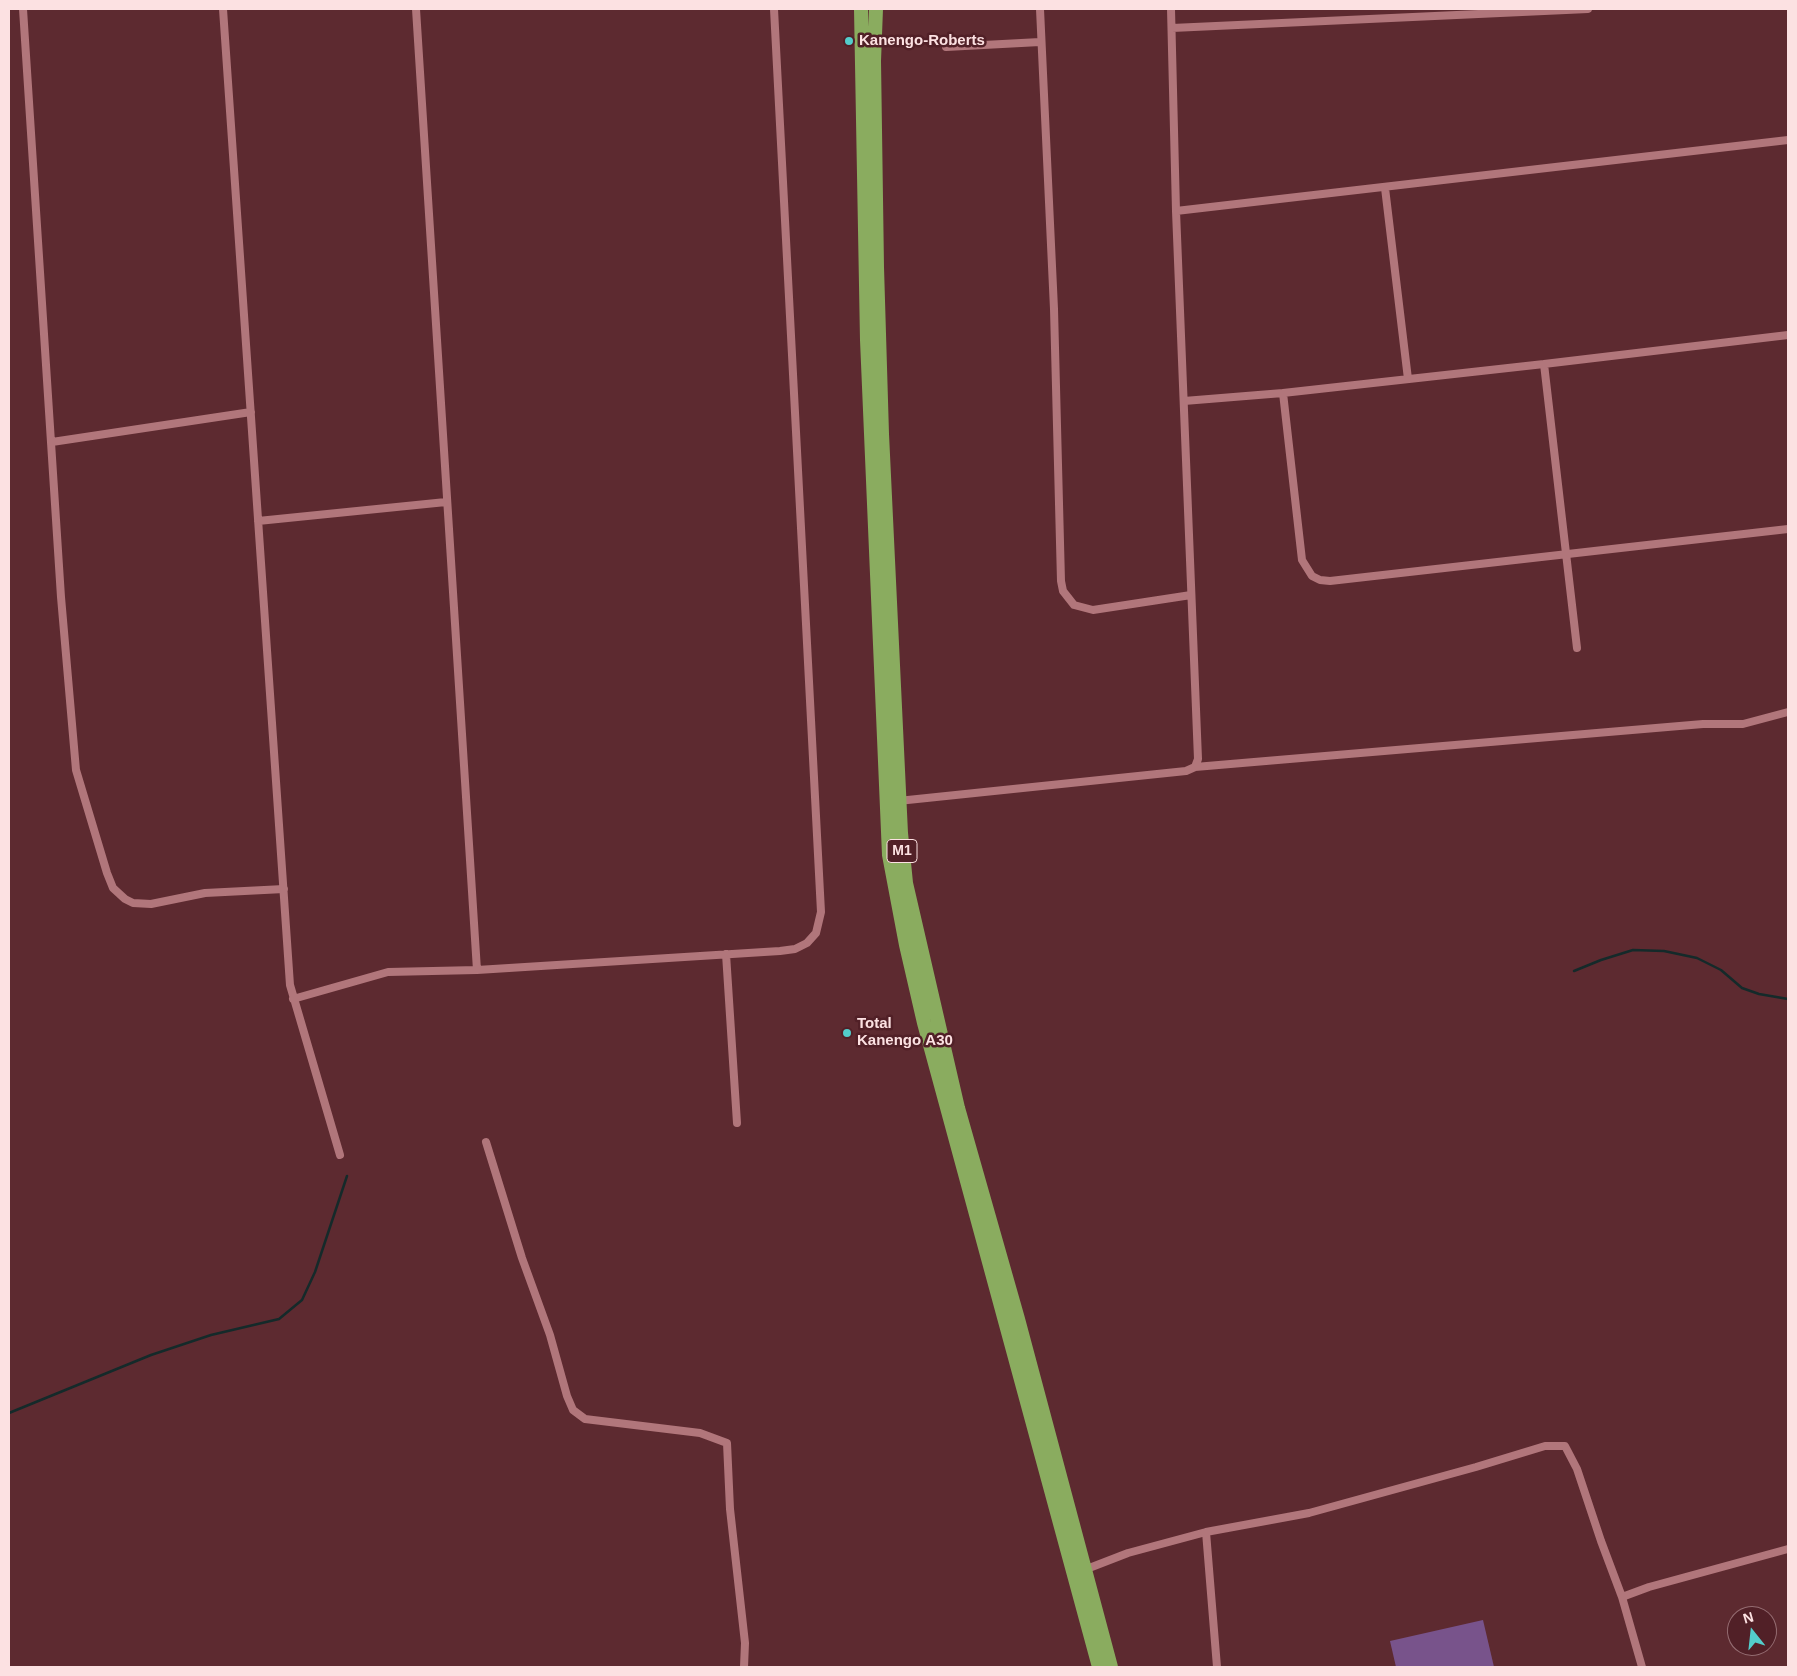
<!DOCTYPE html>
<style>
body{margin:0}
#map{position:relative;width:1797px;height:1676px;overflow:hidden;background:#5d2a30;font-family:Arial,sans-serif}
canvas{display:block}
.frame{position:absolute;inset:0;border:10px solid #fce1e2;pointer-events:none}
.north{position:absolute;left:1727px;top:1606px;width:50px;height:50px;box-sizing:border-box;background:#512027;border:1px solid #956d72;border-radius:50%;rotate:344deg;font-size:14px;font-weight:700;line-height:20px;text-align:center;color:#fce1e2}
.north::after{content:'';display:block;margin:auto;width:18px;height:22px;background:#53cdcb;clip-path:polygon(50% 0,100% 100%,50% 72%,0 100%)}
</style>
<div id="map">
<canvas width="1797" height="1676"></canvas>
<div class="frame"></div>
<div class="north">N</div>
</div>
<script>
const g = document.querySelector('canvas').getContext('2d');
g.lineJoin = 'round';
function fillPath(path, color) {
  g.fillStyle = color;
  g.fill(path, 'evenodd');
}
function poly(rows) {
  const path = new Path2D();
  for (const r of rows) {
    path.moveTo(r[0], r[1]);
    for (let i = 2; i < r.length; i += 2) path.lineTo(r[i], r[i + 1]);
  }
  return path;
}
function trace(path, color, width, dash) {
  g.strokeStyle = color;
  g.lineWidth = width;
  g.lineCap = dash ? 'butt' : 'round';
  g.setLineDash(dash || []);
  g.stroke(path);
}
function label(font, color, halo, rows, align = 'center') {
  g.font = font + ' Arial,sans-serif';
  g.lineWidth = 5;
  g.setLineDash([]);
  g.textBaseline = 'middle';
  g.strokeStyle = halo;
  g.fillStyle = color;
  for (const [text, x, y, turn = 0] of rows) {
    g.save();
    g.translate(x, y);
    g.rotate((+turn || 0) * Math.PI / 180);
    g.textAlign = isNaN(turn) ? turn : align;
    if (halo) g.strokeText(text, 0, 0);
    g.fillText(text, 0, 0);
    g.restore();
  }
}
fillPath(poly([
 [1483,1620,1494,1667,1396,1667,1390,1641]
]), '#78538b');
trace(poly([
 [1574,971,1601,960,1633,950,1664,951,1697,958,1721,970,1742,988,1759,994,1788,999],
 [9,1413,151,1355,211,1335,279,1319,302,1300,315,1272,347,1176]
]), '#142a2a', 2.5);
trace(poly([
 [23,9,61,597,76,770,107,873,113,888,125,899,133,903,151,904,205,893,284,889],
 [223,9,290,985,340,1155],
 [416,9,477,970],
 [1040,9,1054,309,1061,581,1063,591,1074,605,1093,610,1191,595],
 [1172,28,1588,9],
 [946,47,1040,42],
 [1385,188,1408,379],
 [1176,211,1788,140],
 [1544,364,1577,648],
 [1283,393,1302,560,1312,576,1320,580,1330,581,1788,529],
 [1184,401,1283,393,1544,364,1788,335],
 [52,442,251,412],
 [258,521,446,502],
 [1195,767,1703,724,1743,724,1788,712],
 [898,801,1186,771,1195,767,1198,759,1176,211,1171,9],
 [726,954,737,1123],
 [293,999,388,972,477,970,780,951,795,949,807,943,816,933,821,912,774,9],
 [486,1142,522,1258,550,1335,567,1396,573,1410,585,1419,700,1433,727,1443,730,1509,745,1643,744,1667],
 [1206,1532,1217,1667],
 [1084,1570,1128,1553,1206,1532,1309,1513,1476,1467,1545,1446,1565,1446,1577,1469,1601,1541,1622,1597,1642,1667],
 [1622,1597,1649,1587,1788,1549]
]), '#b1767b', 8);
trace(poly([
 [861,9,867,340,889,855,906,945,924,1023,1099,1667],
 [876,9,874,61,877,267,882,434,901,833,906,883,958,1108,1018,1319,1111,1667]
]), '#8aac5f', 14);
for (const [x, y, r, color] of [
 [849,41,5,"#53cdcb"],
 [847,1033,5,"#53cdcb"]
]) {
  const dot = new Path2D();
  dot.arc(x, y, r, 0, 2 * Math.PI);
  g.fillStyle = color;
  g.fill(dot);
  trace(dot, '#512027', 2);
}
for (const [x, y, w] of [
 [902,851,30]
]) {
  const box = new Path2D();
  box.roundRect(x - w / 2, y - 11.5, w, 23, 4);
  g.fillStyle = '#512027';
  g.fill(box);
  trace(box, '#fce1e2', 1);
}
label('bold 14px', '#fce1e2', null, [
 ["M1",902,851]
]);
label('bold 15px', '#fce1e2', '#512027', [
 ["Kanengo-Roberts",859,41],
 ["Total",857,1024],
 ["Kanengo A30",857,1041]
], 'left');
</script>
